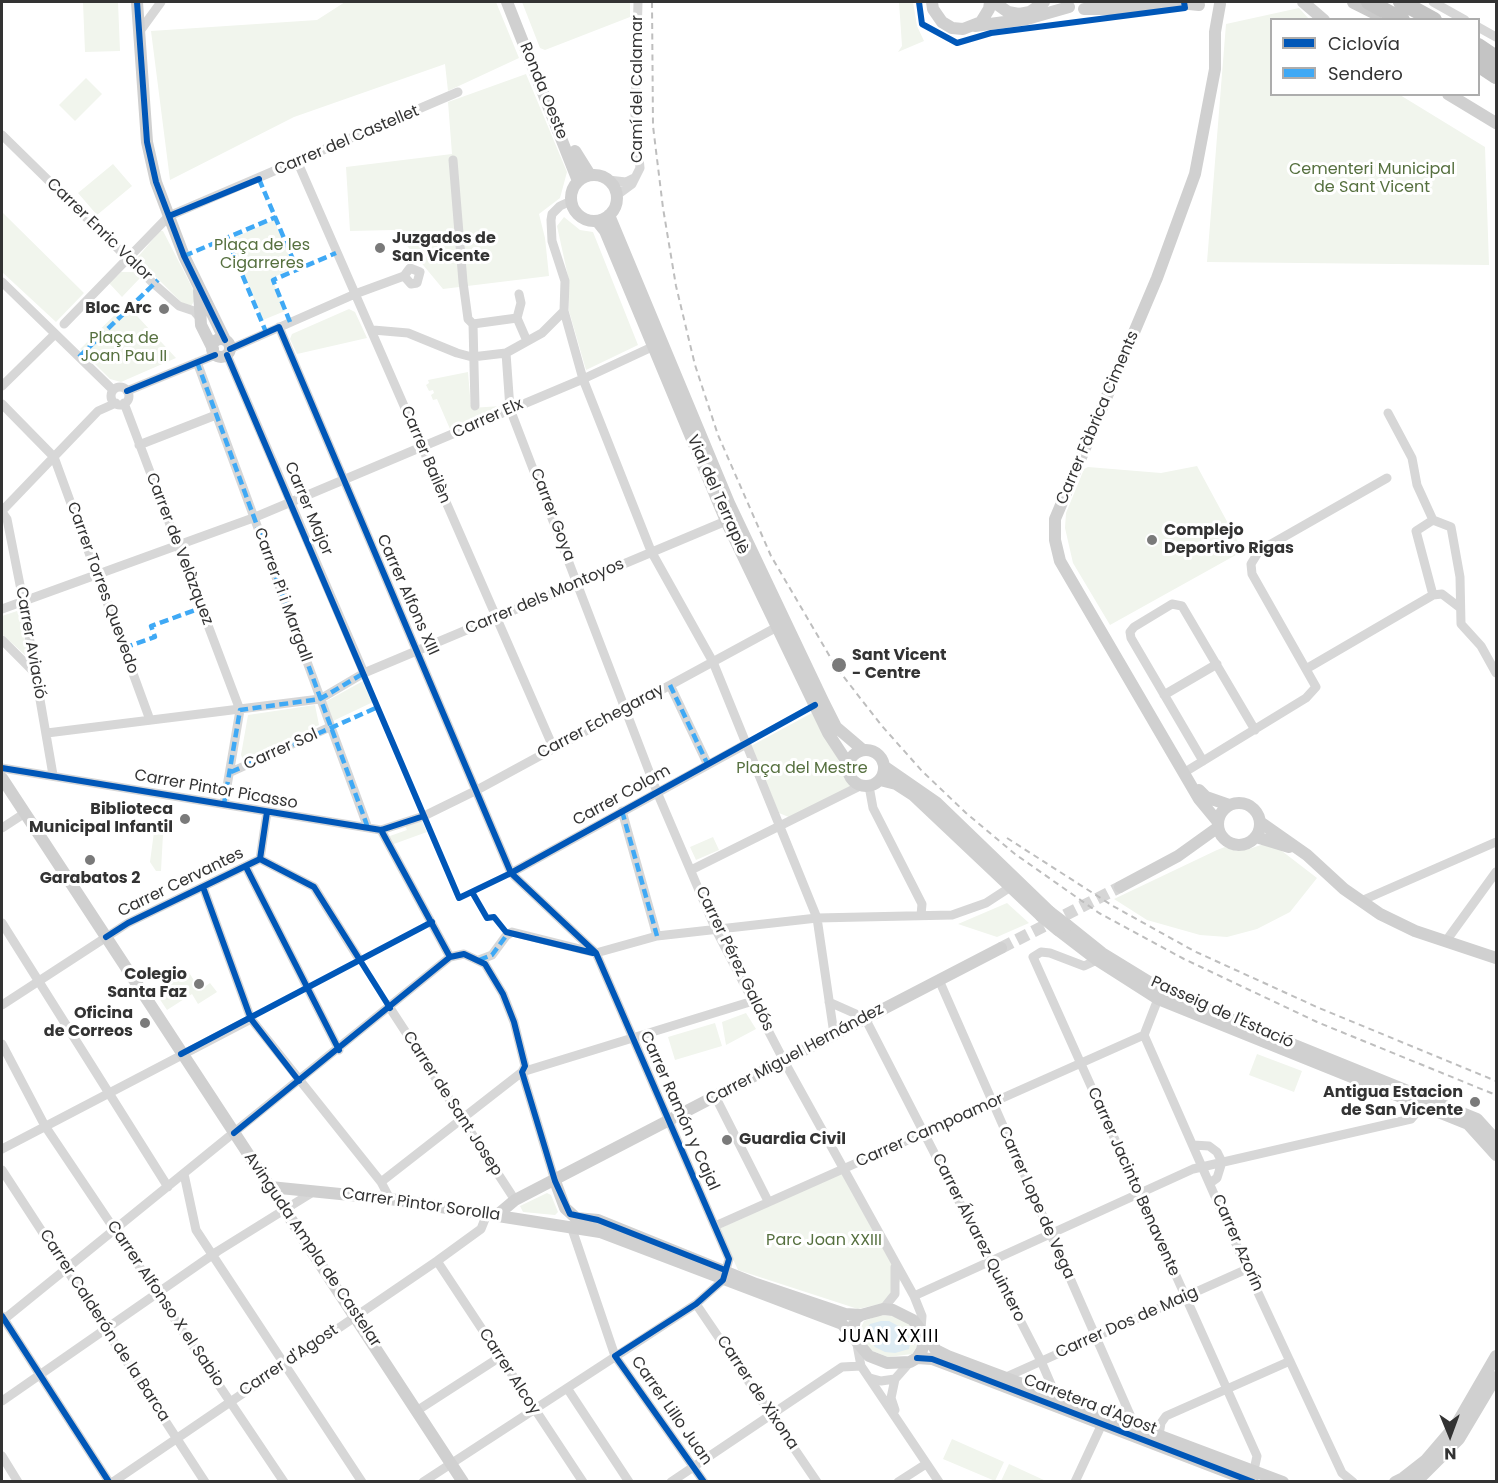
<!DOCTYPE html>
<meta charset="utf-8">
<style>
body{margin:0}
#map{position:relative;width:1498px;height:1483px;overflow:hidden;background:#fff;font-family:Poppins,sans-serif}
canvas{display:block}
.frame{position:absolute;inset:0;border:3px solid #333;pointer-events:none}
.legend{position:absolute;left:1270px;top:18px;width:210px;height:78px;box-sizing:border-box;background:#fff;border:2px solid #adadad;margin:0;padding:8px 10px;list-style:none;font-size:18px;color:#333}
.legend li{display:flex;align-items:center;gap:12px;height:30px}
.legend b{width:30px;border:2px solid #adadad}
.north{position:absolute;left:1420px;top:1405px;width:60px;height:60px;-webkit-text-stroke:4px #fff;paint-order:stroke;rotate:179deg;font-size:16px;font-weight:700;line-height:24px;text-align:center;color:#333}
.north::after{content:'';display:block;margin:auto;width:21px;height:27px;background:#333;clip-path:polygon(50% 0,100% 100%,50% 72%,0 100%)}
</style>
<div id="map">
<canvas width="1498" height="1483"></canvas>
<div class="frame"></div>
<ul class="legend">
<li><b style="height:8px;background:#0057b8"></b>Ciclovía</li>
<li><b style="height:8px;background:#3fa9f5"></b>Sendero</li>
</ul>
<div class="north">N</div>
</div>
<script>
const g = document.querySelector('canvas').getContext('2d');
g.lineJoin = 'round';
function fillPath(path, color) {
  g.fillStyle = color;
  g.fill(path, 'evenodd');
}
function poly(rows) {
  const path = new Path2D();
  for (const r of rows) {
    if (r.length === 3) {
      path.moveTo(r[0] + r[2], r[1]);
      path.arc(r[0], r[1], r[2], 0, 2 * Math.PI);
      continue;
    }
    path.moveTo(r[0], r[1]);
    for (let i = 2; i < r.length; i += 2) path.lineTo(r[i], r[i + 1]);
  }
  return path;
}
function trace(path, color, width, dash) {
  g.strokeStyle = color;
  g.lineWidth = width;
  g.lineCap = dash ? 'butt' : 'round';
  g.setLineDash(dash || []);
  g.stroke(path);
}
function label(font, color, halo, rows, align = 'center') {
  g.font = font + ' Poppins,sans-serif';
  g.lineWidth = 6;
  g.setLineDash([]);
  g.textBaseline = 'middle';
  g.strokeStyle = halo;
  g.fillStyle = color;
  for (const [text, x, y, turn = 0] of rows) {
    g.save();
    g.translate(x, y);
    g.rotate((+turn || 0) * Math.PI / 180);
    g.textAlign = isNaN(turn) ? turn : align;
    if (halo) g.strokeText(text, 0, 0);
    g.fillText(text, 0, 0);
    g.restore();
  }
}
fillPath(poly([
 [83,2,118,2,120,51,85,52],
 [345,2,496,2,519,58,448,91,445,64,294,117,170,180,151,31,317,20],
 [522,2,630,2,630,17,545,50,540,48],
 [899,2,913,2,917,26,924,41,898,52,902,46],
 [1299,8,1309,19,1272,20,1272,94,1400,95,1485,147,1489,265,1207,262,1226,24],
 [526,74,567,172,560,198,539,214,545,238,549,276,443,289,394,230,350,231,346,167,452,154,448,102],
 [86,78,102,94,75,121,59,105],
 [113,164,132,186,97,215,78,193],
 [2,212,84,293,56,322,2,272],
 [564,217,580,230,593,232,638,345,586,370,569,311,569,281,557,226],
 [274,220,294,268,272,278,285,311,263,320,229,240],
 [160,231,163,231,197,297,191,306,184,305,137,258],
 [121,272,134,272,140,278,122,297,109,283],
 [126,304,176,358,121,382,110,379,80,349],
 [349,309,355,312,367,338,297,354,290,339,292,334],
 [468,372,471,408,501,406,450,429,437,399,433,400,431,395,434,393,433,390,429,391,426,385,429,383,428,380],
 [1197,466,1243,551,1110,625,1073,563,1065,528,1066,513,1084,469,1088,467,1161,473],
 [20,610,27,653,25,655,2,634,2,616],
 [363,681,373,702,333,721,325,702],
 [315,705,319,725,297,735,299,740,245,764,241,755,248,715],
 [812,713,837,755,844,778,851,786,791,818,779,813,751,746],
 [422,821,427,832,391,845,387,837,407,830,405,826],
 [154,832,163,834,161,871,156,871,150,862],
 [713,837,719,850,696,860,690,847],
 [1264,844,1278,848,1317,878,1290,912,1257,929,1227,937,1200,935,1147,920,1114,899,1217,850,1225,847,1236,851,1249,849],
 [1007,903,1029,923,997,937,958,924],
 [188,971,200,990,210,983,217,992,198,1004,192,994,167,1010,155,992],
 [746,1013,756,1029,726,1045,722,1022],
 [715,1023,722,1046,675,1060,668,1037],
 [1257,1054,1302,1071,1294,1092,1249,1075],
 [848,1169,904,1276,884,1303,858,1309,738,1270,719,1229],
 [547,1193,551,1195,558,1212,555,1215,523,1212,520,1206],
 [880,1315,892,1316,907,1322,915,1332,916,1348,912,1354,888,1357,870,1350,860,1338,859,1332,864,1321],
 [952,1439,1004,1462,995,1481,943,1459],
 [1009,1464,1046,1481,1001,1481]
]), '#f1f5ed');
fillPath(poly([
 [881,1321,889,1321,904,1329,911,1339,909,1349,895,1353,885,1352,875,1347,865,1333,870,1324]
]), '#ddebf3');
trace(poly([
 [1001,948,1120,887]
]), '#d6d6d6', 12, [12, 6]);
trace(poly([
 [1433,2,1465,20],
 [1478,27,1496,37],
 [140,31,161,2],
 [2,135,153,283,179,306,194,311,200,318],
 [453,160,463,282,468,319,473,324,475,406],
 [298,163,553,747],
 [608,180,626,182,634,178],
 [617,195,632,184,640,168,635,115,638,2],
 [2,282,113,390],
 [564,311,583,379,651,551,713,662,817,918,834,1034],
 [517,318,527,341],
 [64,324,169,216,458,92],
 [473,324,517,318,521,303,519,294],
 [279,327,511,873,596,953,729,1259,723,1280,696,1304,423,1482],
 [373,330,408,333,457,353,472,357,506,353,542,333,564,311,565,281,552,241,551,220,552,214,560,206,571,201],
 [230,349,355,294,404,276,410,268,420,272,417,283,411,284,404,276],
 [506,353,510,409,657,792,716,930,784,1061,914,1296,922,1316,921,1330],
 [227,355,364,673],
 [197,362,368,828],
 [2,386,55,334],
 [120,396,9],
 [127,391,215,355],
 [124,403,240,710,224,804],
 [2,404,54,457,150,720],
 [1388,413,1412,458,1417,485,1433,520],
 [139,445,216,415],
 [2,511,98,411,116,403],
 [2,512,7,519,22,595,53,775],
 [1433,595,1442,594,1459,607],
 [2,609,253,518,583,379,652,347],
 [2,640,35,673],
 [1306,669,1433,595,1416,531,1433,520,1451,527,1460,577,1461,624,1481,646,1496,673],
 [670,685,707,763],
 [1164,695,1217,664],
 [47,733,320,699,364,673,726,521],
 [1203,761,1131,638,1130,632,1134,627,1172,604,1182,606,1255,730],
 [2,768,381,830,424,816,477,790,777,627],
 [231,772,330,727],
 [1185,772,1306,698,1316,687,1252,574,1251,564,1259,551,1387,478],
 [869,786,873,808,922,904,921,915],
 [622,811,657,936],
 [2,828,25,813],
 [381,830,450,957],
 [260,859,314,887,359,959],
 [246,867,339,1050],
 [691,870,862,785],
 [511,873,746,744],
 [203,887,251,1019,381,1182,390,1199],
 [1361,901,1496,842],
 [2,923,168,1187],
 [1446,941,1496,872],
 [479,960,492,955,506,936,512,932,596,953,657,936,817,918,952,915,986,903,1009,888],
 [1097,960,1084,966,1050,953,1041,952,1033,957,1257,1456,1254,1470],
 [939,980,1135,1426],
 [1158,999,1144,1035,1247,1269,1342,1473,1353,1482],
 [829,1002,865,1018,1041,1361,1056,1396],
 [2,1005,128,923,260,859,267,812],
 [390,1008,515,1200],
 [2,1044,45,1126,284,1482],
 [715,1096,768,1201],
 [1193,1145,1209,1146,1217,1152,1222,1162,1217,1178,1210,1183],
 [2,1149,251,1019],
 [2,1170,205,1482],
 [184,1174,196,1230,362,1482],
 [381,1182,522,1072,753,1001],
 [715,1226,1144,1035],
 [572,1229,615,1356,704,1482],
 [437,1261,583,1482],
 [914,1296,1193,1169,1411,1119,1422,1106],
 [696,1304,817,1482],
 [883,1309,895,1294,895,1267],
 [2,1316,109,1482],
 [2,1321,450,957,464,954,485,964,503,994,514,1022,525,1066,522,1072,555,1181],
 [857,1345,861,1366,939,1482],
 [1006,1377,1247,1269],
 [870,1378,881,1381,895,1379,910,1362],
 [895,1379,891,1398,895,1410],
 [567,1388,629,1482],
 [2,1401,218,1251,313,1192],
 [418,1410,500,1357],
 [1159,1435,1161,1423,1166,1416,1290,1361],
 [2,1456,18,1482],
 [113,1482,437,1261,481,1229,487,1214],
 [671,1482,842,1367,861,1366],
 [898,1482,926,1464],
 [1075,1482,1102,1424]
]), '#d7d7d7', 9);
trace(poly([
 [137,2,147,142,156,182,184,256,225,340],
 [507,2,578,181],
 [932,2,933,9,942,22,952,28,963,29,981,22,989,9,990,2],
 [994,2,1008,12,1019,14,1030,12,1044,2],
 [1303,2,1324,20],
 [1084,9,1121,9,1170,2,1199,5],
 [975,26,1027,19,1069,7],
 [1448,94,1496,123],
 [575,151,590,175],
 [594,198,23],
 [609,215,729,503,823,701,836,727,863,750],
 [597,221,605,231,726,521,828,733,849,765],
 [199,291,201,325,213,349],
 [221,348,9],
 [866,768,18],
 [885,767,937,803,1050,912],
 [2,778,463,1482],
 [880,780,896,784,913,795,1041,916],
 [1199,790,1206,797,1229,805],
 [1239,824,21],
 [1218,822,1199,799,1060,561,1055,540,1055,519,1157,278,1195,174,1215,69,1215,32,1220,4],
 [1260,822,1307,855,1344,889,1380,914,1415,931,1496,958],
 [1256,837,1289,847],
 [1120,887,1178,856,1217,828],
 [1067,925,1102,953,1151,983,1213,1012,1477,1119,1496,1140],
 [1058,930,1097,960,1158,999,1468,1124,1496,1155],
 [555,1181,565,1208,576,1218,598,1220,756,1284,845,1314,861,1315],
 [270,1187,390,1199,600,1232,842,1324,869,1356,887,1363,910,1362,917,1358,922,1350,924,1337],
 [496,1216,515,1200,1001,948],
 [852,1337,855,1319,861,1315,883,1309,893,1310,913,1320,936,1350,948,1356,1283,1482],
 [917,1358,932,1359,956,1368,1253,1482],
 [1395,1482,1403,1478,1426,1460,1456,1425,1496,1356],
 [1416,1482,1459,1439,1496,1377]
]), '#d0d0d0', 12);
trace(poly([
 [1354,2,1376,13]
]), '#cacaca', 14);
trace(poly([
 [1369,2,1402,20],
 [1401,2,1434,20],
 [1478,46,1496,58],
 [1478,64,1496,76]
]), '#c4c4c4', 16);
trace(poly([
 [652,2,653,126,663,208,676,286,695,365,718,435,771,556,836,667,882,726,922,771,966,813,1015,854,1099,913,1184,959,1317,1022,1496,1095],
 [1007,838,1113,906,1194,951,1319,1008,1496,1081]
]), '#bebebe', 2, [6, 4.5]);
trace(poly([
 [1050,912,1067,925],
 [1041,916,1058,930]
]), '#d0d0d0', 12);
trace(poly([
 [259,179,297,269],
 [227,238,266,332],
 [184,256,276,217],
 [290,322,273,280,336,253],
 [79,357,158,280],
 [197,362,368,828],
 [124,648,155,637,151,626,201,608],
 [670,685,707,763],
 [231,772,378,707],
 [224,804,240,710,320,699,364,673,365,676],
 [622,811,657,936],
 [479,960,492,955,506,936,512,932]
]), '#3fa9f5', 4.5, [9, 4.5]);
trace(poly([
 [137,2,147,142,156,182,184,256,225,340],
 [919,2,922,24,957,43,991,33,1185,8,1184,2],
 [169,216,259,179],
 [230,349,279,327,511,873,596,953,729,1259,723,1280,696,1304,615,1356,704,1482],
 [227,355,459,898,511,873,815,705],
 [127,391,215,355],
 [2,768,381,830,424,816],
 [381,830,450,957],
 [260,859,314,887,390,1008],
 [246,867,339,1050],
 [203,887,251,1019,299,1081],
 [472,892,487,918,494,917,506,932,593,953],
 [106,937,128,923,260,859,267,812],
 [181,1054,432,922],
 [234,1133,450,957,464,954,485,964,503,994,514,1022,525,1066,522,1072,555,1181,570,1214,598,1220,725,1270],
 [2,1316,109,1482],
 [917,1358,932,1359,956,1368,1253,1482]
]), '#0057b8', 6);
for (const [x, y, r, color] of [
 [380,248,6,"#7a7a7a"],
 [164,309,6,"#7a7a7a"],
 [1152,540,6,"#7a7a7a"],
 [839,665,8,"#7a7a7a"],
 [185,819,6,"#7a7a7a"],
 [90,860,6,"#7a7a7a"],
 [199,984,6,"#7a7a7a"],
 [145,1023,6,"#7a7a7a"],
 [1475,1102,6,"#7a7a7a"],
 [727,1140,6,"#7a7a7a"]
]) {
  const dot = new Path2D();
  dot.arc(x, y, r, 0, 2 * Math.PI);
  g.fillStyle = color;
  g.fill(dot);
  trace(dot, '#fff', 2);
}
label('16px', '#333', '#fff', [
 ["Camí del Calamar",638,89,-90],
 ["Ronda Oeste",543,91,68],
 ["Carrer del Castellet",347,141,-23],
 ["Carrer Enric Valor",99,230,44],
 ["Carrer Fàbrica Ciments",1098,418,-67],
 ["Carrer Elx",488,419,-24],
 ["Carrer Bailèn",425,455,67],
 ["Vial del Terraplè",717,495,66],
 ["Carrer Major",308,509,67],
 ["Carrer Goya",552,515,69],
 ["Carrer de Velàzquez",179,549,69],
 ["Carrer Torres Quevedo",102,588,70],
 ["Carrer Pi i Margall",282,595,70],
 ["Carrer Alfons XIII",407,595,66],
 ["Carrer dels Montoyos",545,597,-23],
 ["Carrer Aviació",30,643,80],
 ["Carrer Echegaray",601,722,-28],
 ["Carrer Sol",281,750,-24],
 ["Carrer Pintor Picasso",216,790,10],
 ["Carrer Colom",622,796,-29],
 ["Carrer Cervantes",181,883,-26],
 ["Carrer Pérez Galdós",734,959,64],
 ["Passeig de l'Estació",1222,1013,24],
 ["Carrer Miguel Hernández",795,1055,-28],
 ["Carrer de Sant Josep",452,1104,57],
 ["Carrer Ramón y Cajal",679,1111,66],
 ["Carrer Campoamor",930,1131,-24],
 ["Carrer Jacinto Benavente",1133,1182,66],
 ["Carrer Lope de Vega",1036,1203,66],
 ["Carrer Pintor Sorolla",421,1205,8],
 ["Carrer Álvarez Quintero",978,1238,63],
 ["Carrer Azorín",1237,1243,66],
 ["Avinguda Ampla de Castelar",312,1250,56],
 ["Carrer Alfonso X el Sabio",165,1304,56],
 ["Carrer Dos de Maig",1127,1323,-24],
 ["Carrer Calderón de la Barca",104,1326,57],
 ["Carrer d'Agost",289,1361,-34],
 ["Carrer Alcoy",509,1372,57],
 ["Carrer de Xixona",757,1393,56],
 ["Carretera d'Agost",1090,1405,21],
 ["Carrer Lillo Juan",671,1411,55]
]);
label('16px', '#56703f', '#fff', [
 ["Cementeri Municipal",1372,170],
 ["de Sant Vicent",1372,188],
 ["Plaça de les",262,246],
 ["Cigarreres",262,264],
 ["Plaça de",124,339],
 ["Joan Pau II",124,357],
 ["Plaça del Mestre",802,769],
 ["Parc Joan XXIII",824,1241]
]);
label('bold 16px', '#333', '#fff', [
 ["Juzgados de",392,239,"left"],
 ["San Vicente",392,257,"left"],
 ["Bloc Arc",152,309],
 ["Complejo",1164,531,"left"],
 ["Deportivo Rigas",1164,549,"left"],
 ["Sant Vicent",852,656,"left"],
 ["- Centre",852,674,"left"],
 ["Biblioteca",173,810],
 ["Municipal Infantil",173,828],
 ["Garabatos 2",90,879,"center"],
 ["Colegio",187,975],
 ["Santa Faz",187,993],
 ["Oficina",133,1014],
 ["de Correos",133,1032],
 ["Antigua Estacion",1463,1093],
 ["de San Vicente",1463,1111],
 ["Guardia Civil",739,1140,"left"]
], 'right');
g.letterSpacing = '1.5px';
label('18px', '#000', '#fff', [
 ["JUAN XXIII",889,1337]
]);
g.letterSpacing = '0px';
</script>
